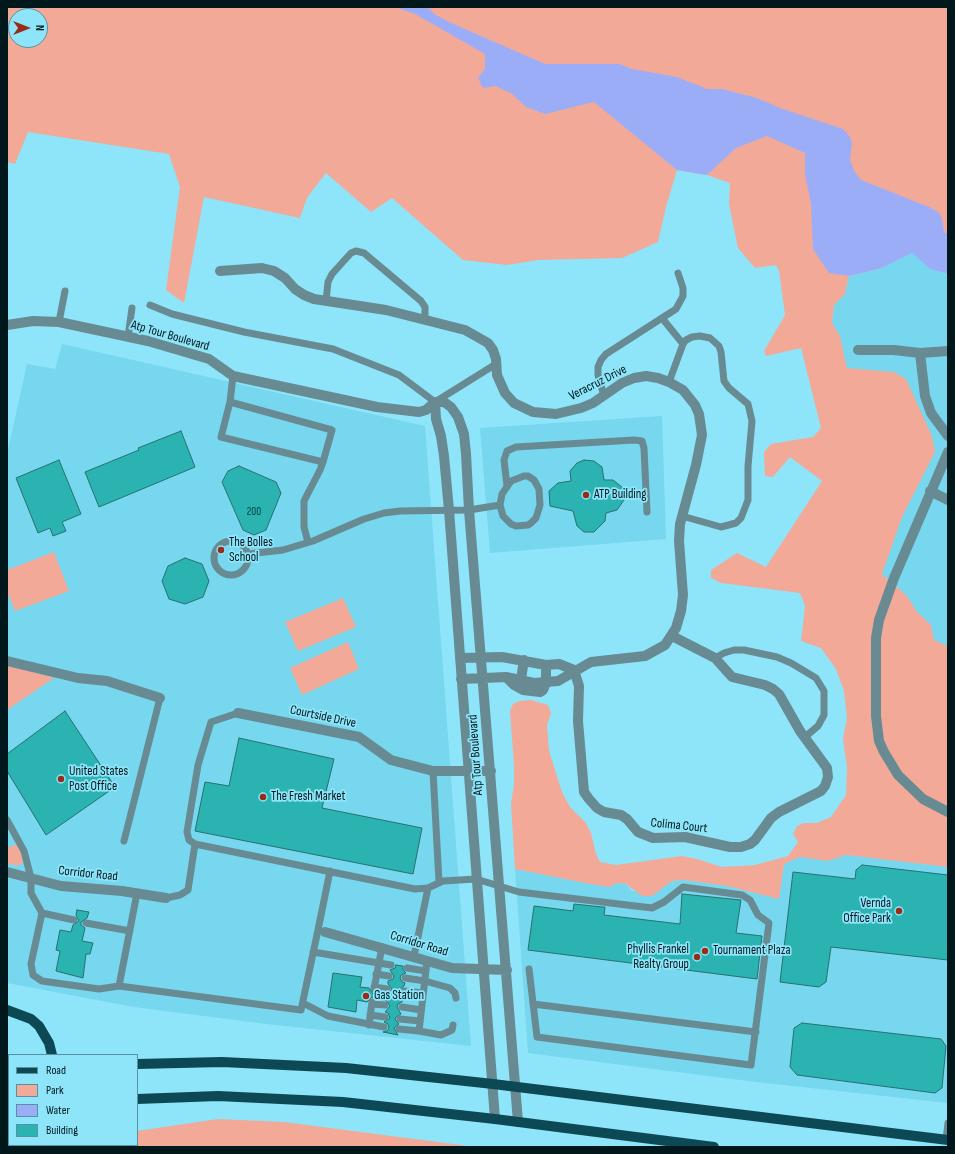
<!DOCTYPE html>
<style>
body{margin:0}
#map{position:relative;width:955px;height:1154px;overflow:hidden;background:#8ee5f9;font-family:"Sofia Sans Condensed",sans-serif}
canvas{display:block}
.frame{position:absolute;inset:0;border:8px solid #00171c;pointer-events:none}
.legend{position:absolute;left:8px;top:1054px;width:130px;height:92px;box-sizing:border-box;background:#8ee5f9;border:1px solid #5593a1;margin:0;padding:5px 7px;list-style:none;font-size:12px;color:#00171c}
.legend li{display:flex;align-items:center;gap:8px;height:20px}
.legend b{width:20px;border:1px solid #5593a1}
.north{position:absolute;left:8px;top:8px;width:40px;height:40px;box-sizing:border-box;background:#8ee5f9;border:1px solid #5593a1;border-radius:50%;rotate:90deg;font-size:11px;font-weight:700;line-height:16px;text-align:center;color:#00171c}
.north::after{content:'';display:block;margin:auto;width:14px;height:18px;background:#962d16;clip-path:polygon(50% 0,100% 100%,50% 72%,0 100%)}
</style>
<div id="map">
<canvas width="955" height="1154"></canvas>
<div class="frame"></div>
<ul class="legend">
<li><b style="height:5px;background:#0d4954"></b>Road</li>
<li><b style="height:11px;background:#f2a998"></b>Park</li>
<li><b style="height:11px;background:#9cadf8"></b>Water</li>
<li><b style="height:11px;background:#2ab3b1"></b>Building</li>
</ul>
<div class="north">N</div>
</div>
<script>
const g = document.querySelector('canvas').getContext('2d');
g.lineJoin = 'round';
function fillPath(path, color) {
  g.fillStyle = color;
  g.fill(path, 'evenodd');
}
function poly(rows) {
  const path = new Path2D();
  for (const r of rows) {
    if (r.length === 3) {
      path.moveTo(r[0] + r[2], r[1]);
      path.arc(r[0], r[1], r[2], 0, 2 * Math.PI);
      continue;
    }
    path.moveTo(r[0], r[1]);
    for (let i = 2; i < r.length; i += 2) path.lineTo(r[i], r[i + 1]);
  }
  return path;
}
function trace(path, color, width, dash) {
  g.strokeStyle = color;
  g.lineWidth = width;
  g.lineCap = dash ? 'butt' : 'round';
  g.setLineDash(dash || []);
  g.stroke(path);
}
function label(font, color, halo, rows, align = 'center') {
  g.font = font + ' "Sofia Sans Condensed",sans-serif';
  g.lineWidth = 3.5;
  g.setLineDash([]);
  g.textBaseline = 'middle';
  g.strokeStyle = halo;
  g.fillStyle = color;
  for (const [text, x, y, turn = 0] of rows) {
    g.save();
    g.translate(x, y);
    g.rotate((+turn || 0) * Math.PI / 180);
    g.textAlign = isNaN(turn) ? turn : align;
    if (halo) g.strokeText(text, 0, 0);
    g.fillText(text, 0, 0);
    g.restore();
  }
}
fillPath(poly([
 [912,253,930,269,948,274,948,646,934,640,931,625,917,612,907,596,882,574,902,517,864,370,847,368,840,336,832,323,834,305,845,294,849,276,882,268],
 [62,344,425,426,471,1046,266,1024,134,1007,7,983,7,454,27,364,55,369],
 [662,416,666,539,490,553,480,428],
 [846,855,948,867,948,1103,756,1082,528,1053,515,869,590,884,609,887,618,883,626,884,632,891,663,887,672,881,684,880,727,886,779,899,784,864,800,857,828,861]
]), '#76d7ee');
fillPath(poly([
 [7,7,948,7,948,234,944,232,882,268,849,276,845,294,834,305,832,323,840,336,847,368,894,372,906,379,932,436,935,452,902,517,882,574,907,596,917,612,931,625,934,640,948,646,948,867,846,855,828,861,800,857,784,864,779,899,727,886,684,880,672,881,652,896,642,896,626,884,618,883,609,887,590,884,515,869,511,804,514,784,514,766,510,711,513,704,519,701,531,700,548,705,551,714,547,725,549,751,562,792,570,807,586,823,591,833,596,854,600,862,616,865,682,856,697,859,722,867,755,865,788,856,798,842,793,834,797,826,804,823,817,823,831,817,846,795,847,767,843,739,847,718,844,691,836,669,821,648,801,641,805,606,800,593,721,583,711,578,711,570,737,553,766,567,822,481,790,457,773,477,765,476,764,452,771,444,813,437,821,428,801,348,766,356,764,351,785,315,779,271,776,265,755,268,738,248,729,204,730,183,707,175,677,170,666,207,658,242,622,258,538,260,507,265,463,260,392,198,371,212,326,173,307,198,300,218,204,197,184,303,166,290,180,187,169,154,28,132,15,164,7,162],
 [16,16,40,16,40,40,16,40],
 [54,552,69,591,15,611,7,591,7,570],
 [343,598,356,627,298,651,285,622],
 [348,642,359,669,302,695,290,668],
 [7,664,54,678,7,710],
 [22,842,25,856,23,862,18,866,7,863,7,848],
 [218,1119,284,1122,476,1147,7,1147,7,1140,9,1140,9,1145,137,1145,137,1131]
]), '#f2a998');
fillPath(poly([
 [395,7,428,7,434,14,449,22,545,64,619,64,632,69,677,77,707,89,722,89,757,98,780,108,843,129,850,137,852,143,850,160,854,171,861,180,929,207,938,212,942,218,944,232,948,234,948,274,930,269,912,253,882,268,849,276,829,273,813,249,811,203,805,174,805,153,767,136,736,148,707,175,677,170,594,102,545,114,526,107,511,93,495,86,483,88,478,78,485,69,485,54,415,14]
]), '#9cadf8');
const building = poly([
 [181,431,195,467,99,507,85,472,139,450,138,448,181,431],
 [59,460,81,514,62,522,66,531,53,536,50,528,38,533,16,478,59,460],
 [584,460,594,461,602,467,604,480,613,480,623,488,624,500,617,510,606,513,605,521,594,532,584,532,577,526,573,511,550,506,549,491,558,483,571,481,570,471,577,463,584,460],
 [239,466,276,482,281,493,266,530,254,535,243,530,222,482,228,471,239,466],
 [185,558,202,564,209,581,203,597,185,604,169,599,162,581,168,566,185,558],
 [65,711,115,787,46,835,7,771,7,754,65,711],
 [239,738,334,759,322,808,422,828,413,874,195,831,205,782,229,786,239,738],
 [862,865,948,875,948,960,831,947,826,982,819,987,780,982,793,872,855,879,856,870,862,865],
 [682,894,741,900,736,933,762,936,757,979,528,950,534,906,573,911,574,904,602,907,605,907,604,915,680,924,682,894],
 [77,910,89,912,87,918,81,922,81,925,85,928,82,941,93,943,90,954,86,954,83,978,56,971,60,951,56,950,60,930,71,932,73,925,79,921,76,915,77,910],
 [396,965,403,966,403,970,406,973,401,975,400,978,402,982,405,983,404,986,399,990,400,993,403,996,402,1002,398,1004,397,1007,401,1014,395,1018,396,1021,399,1024,394,1028,398,1035,383,1032,387,1031,389,1028,388,1024,384,1022,390,1018,388,1013,385,1012,390,1006,387,1001,372,997,367,1002,357,1000,356,1012,328,1007,333,973,362,977,360,987,369,988,373,994,388,994,392,989,388,984,388,981,393,979,394,976,390,970,395,968,396,965],
 [802,1023,941,1039,946,1046,942,1088,935,1093,797,1075,790,1067,794,1028,802,1023]
]);
fillPath(building, '#2ab3b1');
trace(building, '#287170', 1);
trace(poly([
 [326,301,328,282,332,274,351,253,356,251,364,253,421,301,425,307,425,319],
 [150,305,172,314,244,332,333,349,399,375,435,402,496,364],
 [662,318,683,344],
 [59,322,65,291],
 [128,337,132,308],
 [669,382,683,344,686,340,692,337,700,336,710,338,719,346,721,352,724,381,729,388,748,404,752,421,748,466,748,500,741,518,736,523,721,527,682,516],
 [604,396,598,375,598,367,601,360,606,354,676,309,683,296,683,288,678,273],
 [230,402,233,376],
 [524,476,528,476,534,480,539,489,540,505,536,518,531,523,528,525,516,526,511,524,503,516,500,505,502,494,511,481,524,476],
 [507,486,504,460,507,451,516,447,634,440,642,441,644,448,647,512],
 [231,558,17],
 [308,542,304,527,304,501,320,470,323,462,332,430,230,402,221,437,323,462],
 [248,554,283,550,313,541,364,519,384,513,400,511,469,510,500,505],
 [715,658,724,653,734,650,744,650,777,657,791,663,816,678,824,691,824,715,818,726,805,737],
 [433,771,439,882],
 [7,820,24,851,31,878,31,893,42,913,31,964,33,975,42,981,99,989,119,986],
 [124,841,160,698],
 [195,844,189,840,187,832,198,765,211,722,238,713],
 [137,893,119,986,301,1010,318,930],
 [166,898,180,895,188,890,195,844,415,889,428,888,443,881,476,879,519,892,652,908,664,902,683,887,742,895,750,900,758,915,769,923,751,1065,537,1037,529,969],
 [42,913,74,920],
 [86,923,130,931],
 [321,931,318,930,330,871],
 [313,952,391,965],
 [414,956,428,888],
 [407,968,426,971],
 [376,974,389,976],
 [405,978,425,981,450,988,455,993,456,998],
 [374,987,387,989],
 [374,989,382,947],
 [404,991,423,993],
 [303,1003,328,1016,384,1027],
 [372,1004,385,1005],
 [533,1004,756,1032],
 [402,1007,421,1010],
 [370,1015,385,1017],
 [400,1019,420,1021],
 [369,1025,372,1002],
 [399,1029,419,1031,427,961],
 [419,1031,441,1035,452,1030,453,1025],
 [946,1140,948,1123]
]), '#688a92', 7);
trace(poly([
 [220,271,262,268,274,271,285,278,295,289,304,295,314,299,386,310,465,330,488,343,493,350,496,359,497,375,505,393,514,403,533,412,556,414,581,408,593,403,622,383,634,378,646,376,658,378,669,382,683,390,695,405,699,414,702,435,696,465,680,524,679,541,683,595,681,611,676,628,665,645,645,656,591,662,558,681,534,683,506,677,461,679],
 [7,325,33,321,59,322,148,341,209,359,233,376,377,407,419,412,426,410,435,402,444,402,451,407,458,417,464,434,466,454,469,510,518,1122],
 [858,350,894,350,920,353,948,351],
 [920,353,925,396,931,413,948,436],
 [435,402,436,419,441,436,444,456,449,510,495,1119],
 [948,452,894,578,879,620,876,638,876,716,879,741,884,752,898,775,923,799,948,812],
 [930,491,948,500],
 [460,658,502,657,546,665,559,664,574,670],
 [7,661,78,678,107,681,160,698],
 [574,670,579,686,578,721,584,792,589,799,597,808,604,812,621,815,627,819,638,832,653,838,685,837,730,847,741,847,750,844,755,840,771,818,779,812,821,791,825,786,828,777,827,768,800,731,779,694,773,689,765,685,732,677,715,658,672,636],
 [506,677,514,685,523,690,540,692,543,690,546,683,546,665],
 [521,679,524,660],
 [238,713,359,737,391,760,433,771,491,771],
 [7,872,61,886,122,891,166,898],
 [325,932,452,968,507,970]
]), '#688a92', 10);
trace(poly([
 [7,1010,31,1019,39,1026,49,1043,52,1055],
 [137,1064,222,1062,346,1068,493,1084,948,1140],
 [7,1077,9,1076],
 [137,1099,218,1096,343,1102,495,1119,714,1147],
 [7,1111,9,1111]
]), '#0d4954', 10);
for (const [x, y, r, color] of [
 [586,495,4,"#962d16"],
 [221,550,4,"#962d16"],
 [61,779,4,"#962d16"],
 [263,797,4,"#962d16"],
 [899,911,4,"#962d16"],
 [705,951,4,"#962d16"],
 [697,957,4,"#962d16"],
 [366,996,4,"#962d16"]
]) {
  const dot = new Path2D();
  dot.arc(x, y, r, 0, 2 * Math.PI);
  g.fillStyle = color;
  g.fill(dot);
  trace(dot, '#8ee5f9', 1.5);
}
label('11px', '#0a3e41', null, [
 ["200",254,512]
]);
label('13px', '#00171c', '#8ee5f9', [
 ["Atp Tour Boulevard",170,336,16],
 ["Veracruz Drive",598,383,-27],
 ["Courtside Drive",323,717,12],
 ["Atp Tour Boulevard",476,755,-94],
 ["Colima Court",679,826,6],
 ["Corridor Road",88,874,6],
 ["Corridor Road",419,944,17]
]);
label('13px', '#00171c', '#8ee5f9', [
 ["ATP Building",594,495],
 ["The Bolles",229,543],
 ["School",229,558],
 ["United States",69,772],
 ["Post Office",69,787],
 ["The Fresh Market",271,797],
 ["Vernda",891,904,"right"],
 ["Office Park",891,919,"right"],
 ["Phyllis Frankel",689,950,"right"],
 ["Realty Group",689,965,"right"],
 ["Tournament Plaza",713,951],
 ["Gas Station",374,996]
], 'left');
</script>
